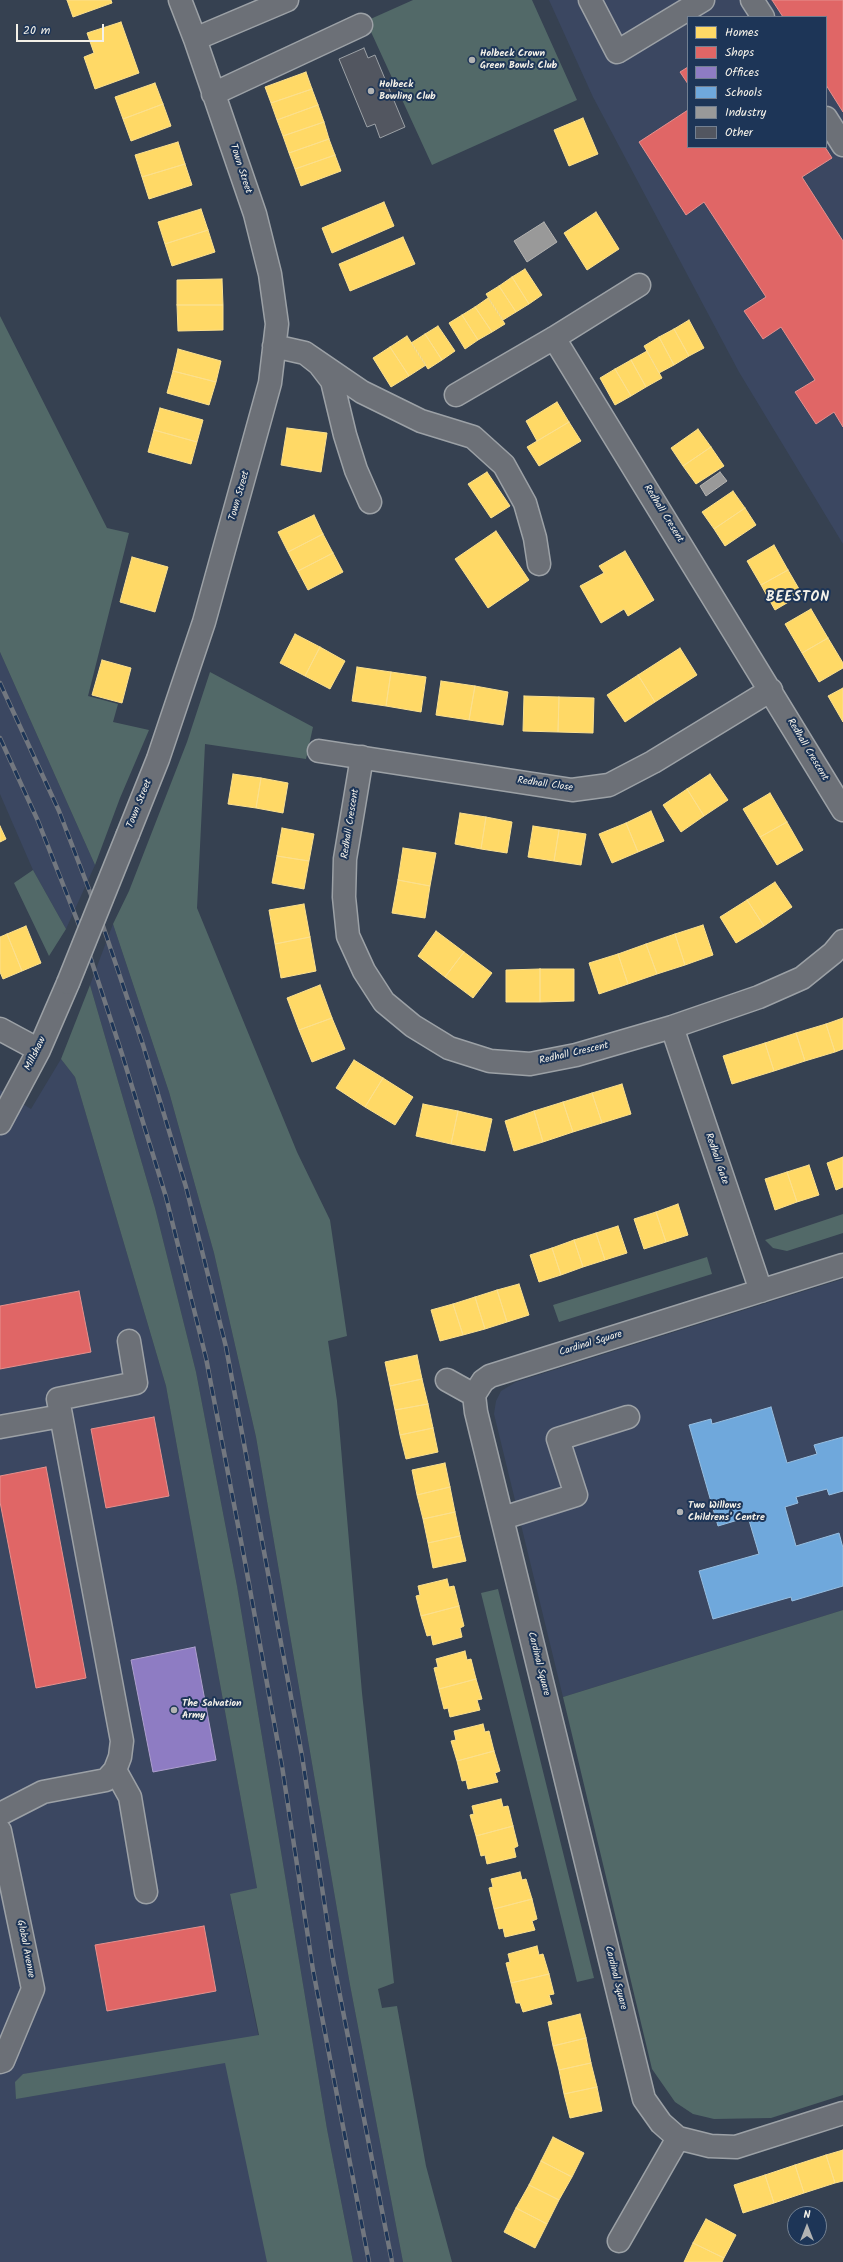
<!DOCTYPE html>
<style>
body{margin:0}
#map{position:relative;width:843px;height:2262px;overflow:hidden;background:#364151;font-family:Kalam,sans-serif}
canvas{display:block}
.legend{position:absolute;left:687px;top:16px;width:140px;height:132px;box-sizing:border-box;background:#1d3557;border:1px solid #738091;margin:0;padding:5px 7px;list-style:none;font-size:12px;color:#f4f1e8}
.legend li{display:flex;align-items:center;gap:8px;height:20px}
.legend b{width:20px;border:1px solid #738091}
.north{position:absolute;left:787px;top:2206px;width:40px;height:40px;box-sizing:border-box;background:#1d3557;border:1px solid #738091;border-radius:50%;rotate:0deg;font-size:11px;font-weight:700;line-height:16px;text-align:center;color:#f4f1e8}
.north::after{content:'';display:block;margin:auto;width:14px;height:18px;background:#b2b3b3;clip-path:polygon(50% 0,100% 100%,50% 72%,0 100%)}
.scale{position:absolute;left:16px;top:24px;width:88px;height:18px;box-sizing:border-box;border:2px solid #f4f1e8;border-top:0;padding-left:5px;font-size:12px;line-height:14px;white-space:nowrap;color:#f4f1e8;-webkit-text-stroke:3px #1d3557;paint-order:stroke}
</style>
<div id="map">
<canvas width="843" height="2262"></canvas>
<ul class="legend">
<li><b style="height:11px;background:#ffd966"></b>Homes</li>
<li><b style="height:11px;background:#e06666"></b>Shops</li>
<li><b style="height:11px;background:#8e7cc3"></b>Offices</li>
<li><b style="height:11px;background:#6fa8dc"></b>Schools</li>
<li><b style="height:11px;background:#999"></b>Industry</li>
<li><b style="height:11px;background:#525660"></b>Other</li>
</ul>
<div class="north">N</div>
<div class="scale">20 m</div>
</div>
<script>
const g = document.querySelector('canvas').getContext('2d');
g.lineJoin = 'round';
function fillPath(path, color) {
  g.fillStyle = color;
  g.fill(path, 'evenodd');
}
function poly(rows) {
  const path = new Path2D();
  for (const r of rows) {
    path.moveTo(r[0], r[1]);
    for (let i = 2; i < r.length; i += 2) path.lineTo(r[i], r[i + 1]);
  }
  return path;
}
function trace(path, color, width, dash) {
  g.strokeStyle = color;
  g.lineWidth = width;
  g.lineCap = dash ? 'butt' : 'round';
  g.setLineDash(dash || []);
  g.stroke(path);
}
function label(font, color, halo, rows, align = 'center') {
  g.font = font + ' Kalam,sans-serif';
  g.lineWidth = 4;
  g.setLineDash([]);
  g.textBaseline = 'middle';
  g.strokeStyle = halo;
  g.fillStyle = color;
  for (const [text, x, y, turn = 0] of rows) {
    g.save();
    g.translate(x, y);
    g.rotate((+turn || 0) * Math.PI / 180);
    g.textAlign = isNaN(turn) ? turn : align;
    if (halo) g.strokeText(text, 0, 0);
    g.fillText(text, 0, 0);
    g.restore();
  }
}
fillPath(poly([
 [549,0,843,0,843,544,739,372,593,97],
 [688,17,826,17,826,147,688,147],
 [0,652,95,865,66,929,33,870,0,794],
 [113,924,169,1092,214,1253,256,1437,350,1985,403,2262,353,2262,327,2129,237,1586,196,1372,155,1208,90,985],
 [61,1059,75,1077,166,1386,257,1888,230,1895,304,2262,0,2262,0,1090,31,1109],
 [843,1279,843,1610,563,1697,494,1414,496,1401,501,1391,516,1382]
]), '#3b4761');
fillPath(poly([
 [413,0,532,0,577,100,432,165,366,21],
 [0,316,107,528,129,533,88,696,118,704,113,722,149,730,120,798,95,865,0,652],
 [210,672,313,727,306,759,205,744,197,908,297,1152,330,1220,347,1336,328,1341,337,1401,362,1693,394,1983,378,1989,382,2008,397,2006,426,2166,452,2262,403,2262,350,1985,256,1437,214,1253,169,1092,113,924,129,891,187,742],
 [33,870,66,929,49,956,14,883],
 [90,985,155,1208,196,1372,237,1586,327,2129,353,2262,267,2262,225,2063,16,2099,15,2082,23,2074,259,2035,230,1894,257,1888,166,1386,75,1077,61,1059],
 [843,1214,843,1233,787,1251,773,1248,765,1240],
 [707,1257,712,1274,559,1322,553,1305],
 [498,1589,594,1978,577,1982,481,1593],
 [843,1610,843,2095,771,2118,714,2119,693,2114,675,2102,652,2069,563,1697]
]), '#526968');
const homes = poly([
 [67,0,111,0,112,3,73,17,67,0],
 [121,22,139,73,95,89,84,57,94,53,87,33,121,22],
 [306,72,312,89,271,103,265,87,306,72],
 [155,83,163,104,123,119,115,97,155,83],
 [312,89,318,105,277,120,271,103,312,89],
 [163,104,171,126,131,141,123,119,163,104],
 [318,105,324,122,283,136,277,120,318,105],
 [583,118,598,154,569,166,554,130,583,118],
 [324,122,329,139,289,153,283,136,324,122],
 [329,139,335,155,295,169,289,153,329,139],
 [178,142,185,164,142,177,135,155,178,142],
 [335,155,341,171,301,186,295,169,335,155],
 [185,164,192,185,149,199,142,177,185,164],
 [384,202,394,226,332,253,322,228,384,202],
 [201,209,208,230,165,244,158,222,201,209],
 [596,212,619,249,587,270,564,233,596,212],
 [208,230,215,252,172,266,165,244,208,230],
 [403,237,415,264,350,291,339,264,403,237],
 [525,269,542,295,529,304,512,277,525,269],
 [512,277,529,304,516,312,499,286,512,277],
 [222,279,223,305,177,305,177,280,222,279],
 [499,286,516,312,503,320,486,294,499,286],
 [488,298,505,324,492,332,475,307,488,298],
 [177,305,223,305,223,330,178,331,177,305],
 [475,307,492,332,478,340,462,315,475,307],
 [462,315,478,340,465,349,449,323,462,315],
 [689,320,704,348,689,356,674,329,689,320],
 [438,326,455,351,442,360,425,334,438,326],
 [674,329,689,356,674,365,659,337,674,329],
 [425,334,442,360,428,369,411,343,425,334],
 [407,336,426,365,409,376,390,347,407,336],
 [659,337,674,365,659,373,644,346,659,337],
 [390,347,409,376,391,387,373,358,390,347],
 [178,349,221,361,216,382,173,371,178,349],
 [647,351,662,378,646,387,631,360,647,351],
 [631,360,646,387,631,396,615,369,631,360],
 [615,369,631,396,615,405,600,378,615,369],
 [173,371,216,382,209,405,167,393,173,371],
 [557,402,569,422,537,441,526,421,557,402],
 [160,408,203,420,197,442,154,430,160,408],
 [569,422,581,441,539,466,527,447,569,422],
 [287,428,327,433,321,472,281,465,287,428],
 [698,429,711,447,683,466,671,448,698,429],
 [154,430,197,442,191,464,148,452,154,430],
 [711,447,724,466,696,484,683,466,711,447],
 [487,472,510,506,491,518,468,484,487,472],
 [733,491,745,508,714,529,702,512,733,491],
 [745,508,756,525,725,546,714,529,745,508],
 [314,515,323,534,288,552,278,532,314,515],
 [496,531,529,580,488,608,455,559,496,531],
 [323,534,333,553,298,571,288,552,323,534],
 [774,545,788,570,761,585,747,561,774,545],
 [625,551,654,600,628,616,624,609,601,623,580,586,604,573,599,566,625,551],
 [333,553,343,572,308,590,298,571,333,553],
 [132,557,168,567,155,612,120,602,132,557],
 [788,570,802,594,775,610,761,585,788,570],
 [811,609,828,638,802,653,785,624,811,609],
 [295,634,320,647,305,676,280,663,295,634],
 [828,638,843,663,843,668,819,682,802,653,828,638],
 [320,647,345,661,330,689,305,676,320,647],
 [680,648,697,675,655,702,638,675,680,648],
 [102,660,131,668,122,703,92,695,102,660],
 [357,667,391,672,386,706,352,701,357,667],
 [391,672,426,677,421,712,386,706,391,672],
 [638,675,655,702,625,722,607,695,638,675],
 [441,681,475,686,469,720,436,715,441,681],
 [475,686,508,692,503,725,469,720,475,686],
 [843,688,843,722,828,696,843,688],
 [524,696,559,697,558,732,523,731,524,696],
 [559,697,594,698,593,733,558,732,559,697],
 [233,774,261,778,256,808,228,804,233,774],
 [710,774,728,800,704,816,687,789,710,774],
 [261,778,288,783,283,813,256,808,261,778],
 [687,789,704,816,681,832,663,805,687,789],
 [770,793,787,822,760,837,743,809,770,793],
 [651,811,664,841,638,852,626,823,651,811],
 [460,813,486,817,481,849,455,844,460,813],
 [486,817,512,822,507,853,481,849,486,817],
 [787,822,803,850,777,865,760,837,787,822],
 [626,823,638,852,612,863,599,834,626,823],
 [0,826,6,839,0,842,0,826],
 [533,826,559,830,554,861,528,857,533,826],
 [282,828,314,834,309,861,277,856,282,828],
 [559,830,586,834,581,865,554,861,559,830],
 [403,848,436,853,430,886,398,880,403,848],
 [277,856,309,861,304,889,272,883,277,856],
 [398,880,430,886,425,918,392,913,398,880],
 [775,882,792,907,764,926,747,900,775,882],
 [747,900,764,926,736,943,720,917,747,900],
 [304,904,310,937,275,944,269,910,304,904],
 [703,925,713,955,685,965,675,934,703,925],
 [26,926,41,963,22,971,7,934,26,926],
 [436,931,464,952,445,977,418,956,436,931],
 [7,934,22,971,3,979,0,972,0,937,7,934],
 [675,934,685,965,657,974,646,944,675,934],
 [310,937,316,971,281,978,275,944,310,937],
 [646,944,657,974,628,984,618,954,646,944],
 [464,952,492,973,473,998,445,977,464,952],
 [618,954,628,984,599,994,589,963,618,954],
 [540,969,574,969,574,1001,540,1002,540,969],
 [540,969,540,1002,506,1002,506,970,540,969],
 [320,985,332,1018,299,1030,287,998,320,985],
 [332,1018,345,1049,312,1062,299,1030,332,1018],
 [843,1018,843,1049,835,1052,826,1024,843,1018],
 [826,1024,835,1052,805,1061,796,1033,826,1024],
 [796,1033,805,1061,774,1071,765,1043,796,1033],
 [765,1043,774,1071,732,1084,723,1056,765,1043],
 [354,1060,383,1078,365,1107,336,1088,354,1060],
 [383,1078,413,1097,395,1125,365,1107,383,1078],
 [622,1084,631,1114,602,1123,592,1093,622,1084],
 [592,1093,602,1123,573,1132,563,1102,592,1093],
 [563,1102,573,1132,543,1142,534,1111,563,1102],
 [423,1104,458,1111,451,1144,416,1136,423,1104],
 [458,1111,492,1119,485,1151,451,1144,458,1111],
 [534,1111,543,1142,514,1151,505,1121,534,1111],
 [843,1157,843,1187,836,1190,827,1163,843,1157],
 [809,1165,819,1195,797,1202,787,1172,809,1165],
 [787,1172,797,1202,775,1210,765,1179,787,1172],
 [678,1204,688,1235,666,1242,656,1212,678,1204],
 [656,1212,666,1242,644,1249,634,1219,656,1212],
 [618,1226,627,1253,605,1260,596,1233,618,1226],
 [596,1233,605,1260,583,1267,574,1240,596,1233],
 [574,1240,583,1267,561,1275,552,1248,574,1240],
 [552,1248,561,1275,539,1282,530,1255,552,1248],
 [519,1284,529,1315,507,1322,497,1290,519,1284],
 [497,1290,507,1322,485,1329,475,1297,497,1290],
 [475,1297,485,1329,463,1335,453,1304,475,1297],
 [453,1304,463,1335,440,1341,431,1310,453,1304],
 [417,1355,422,1379,390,1386,385,1362,417,1355],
 [422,1379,428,1404,395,1410,390,1386,422,1379],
 [428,1404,433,1428,400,1435,395,1410,428,1404],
 [433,1428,438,1452,406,1459,400,1435,433,1428],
 [445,1463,450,1487,417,1495,412,1470,445,1463],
 [450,1487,455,1512,423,1519,417,1495,450,1487],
 [455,1512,460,1536,428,1543,423,1519,455,1512],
 [460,1536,466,1561,433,1568,428,1543,460,1536],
 [447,1579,449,1587,454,1586,459,1606,421,1616,416,1596,420,1595,418,1586,447,1579],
 [459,1606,464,1626,460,1628,462,1637,433,1645,431,1635,427,1636,421,1616,459,1606],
 [465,1651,467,1660,471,1659,476,1679,439,1689,434,1668,438,1667,436,1659,465,1651],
 [476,1679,482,1699,477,1700,480,1710,450,1717,448,1708,444,1709,439,1689,476,1679],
 [483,1724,485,1732,489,1731,494,1751,457,1761,451,1741,456,1740,454,1731,483,1724],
 [494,1751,500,1771,495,1773,498,1782,468,1789,466,1780,462,1781,457,1761,494,1751],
 [501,1799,503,1807,508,1806,513,1826,476,1836,470,1815,474,1814,472,1806,501,1799],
 [513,1826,518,1846,514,1848,516,1857,487,1864,485,1855,481,1856,476,1836,513,1826],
 [520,1872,522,1880,526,1879,532,1899,494,1909,489,1888,493,1887,491,1879,520,1872],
 [532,1899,537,1919,532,1921,535,1930,505,1937,503,1928,499,1929,494,1909,532,1899],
 [537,1946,539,1955,543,1954,549,1974,511,1983,506,1963,510,1962,508,1954,537,1946],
 [549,1974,554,1994,549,1995,552,2004,523,2012,520,2003,516,2003,511,1983,549,1974],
 [580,2014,586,2038,553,2046,548,2022,580,2014],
 [586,2038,591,2063,559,2070,553,2046,586,2038],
 [591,2063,597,2087,564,2094,559,2070,591,2063],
 [597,2087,602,2111,570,2118,564,2094,597,2087],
 [553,2137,584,2153,572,2177,541,2161,553,2137],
 [843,2150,843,2181,835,2183,826,2155,843,2150],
 [826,2155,835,2183,804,2193,795,2165,826,2155],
 [541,2161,572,2177,559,2200,529,2185,541,2161],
 [795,2165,804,2193,774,2203,765,2175,795,2165],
 [765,2175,774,2203,743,2213,734,2185,765,2175],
 [529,2185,559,2200,547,2224,516,2208,529,2185],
 [516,2208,547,2224,535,2248,504,2232,516,2208],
 [706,2219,736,2235,724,2258,693,2243,706,2219],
 [693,2243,724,2258,722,2262,684,2262,693,2243]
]);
fillPath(homes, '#ffd966');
trace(homes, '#fce08d', 1);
const shops = poly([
 [772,0,843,0,843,112,826,85,826,17,783,17,772,0],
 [688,67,688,84,680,72,688,67],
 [688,110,688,147,825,147,832,158,802,177,843,241,843,427,834,412,816,424,795,392,815,380,781,327,763,339,744,311,766,297,704,202,686,215,639,142,688,110],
 [79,1291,91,1352,0,1369,0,1306,79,1291],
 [154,1417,169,1496,106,1508,91,1429,154,1417],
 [46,1467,86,1678,36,1688,0,1502,0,1476,46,1467],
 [204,1926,216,1991,107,2011,95,1945,204,1926]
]);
fillPath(shops, '#e06666');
trace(shops, '#e6908d', 1);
const offices = poly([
 [195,1647,216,1760,153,1772,131,1660,195,1647]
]);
fillPath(offices, '#8e7cc3');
trace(offices, '#ad9fce', 1);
const schools = poly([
 [771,1407,787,1463,817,1454,814,1445,843,1437,843,1491,829,1495,827,1489,796,1497,798,1503,785,1507,796,1546,839,1533,843,1548,843,1586,792,1601,791,1597,713,1619,699,1571,759,1554,748,1517,718,1526,689,1425,711,1419,712,1424,771,1407]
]);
fillPath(schools, '#6fa8dc');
trace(schools, '#97bee0', 1);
const industry = poly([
 [544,222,557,242,527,262,514,241,544,222],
 [720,472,727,481,706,496,700,486,720,472]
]);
fillPath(industry, '#999');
trace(industry, '#b4b3b1', 1);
const building = poly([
 [364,48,368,58,375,55,405,127,380,138,375,124,367,127,339,59,364,48]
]);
fillPath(building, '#525660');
trace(building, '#9ca1a6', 1);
const minor = poly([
 [590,0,617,52,703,0],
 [752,0,763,17],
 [195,39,287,0],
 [213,94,361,25],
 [826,118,843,145],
 [554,338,843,810],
 [274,346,305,353,319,364,332,381,345,435,356,470,370,502],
 [305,353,362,392,421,421,473,437,504,465,525,503,535,538,539,564],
 [456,395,554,338,639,285],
 [319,751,572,790,609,785,653,762,771,690],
 [362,757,345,859,344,897,348,936,364,971,384,1002,413,1026,449,1048,490,1061,530,1064,576,1055,672,1027,759,997,802,978,833,953,843,941],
 [128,834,158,759,204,622,270,383,277,324,270,274,255,214,195,39,180,0],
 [672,1027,761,1291],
 [0,1029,39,1050],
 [0,1123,39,1050,68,983],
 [843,1265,490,1376,483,1381,474,1395,476,1412,644,2099,661,2123,678,2138,710,2146,736,2147,843,2113],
 [447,1380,474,1395],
 [0,1427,61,1416],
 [503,1518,576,1495,558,1439,628,1417],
 [115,1770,130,1797,146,1892],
 [0,1814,43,1792,106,1780,115,1770,120,1757,122,1741,58,1399,136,1383,129,1341],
 [0,1831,33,1989,3,2061,0,2062],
 [619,2241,678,2138]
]);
trace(minor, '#9ca1a6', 25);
trace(minor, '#6c7077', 22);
const rail = poly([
 [0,683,59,811,103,926,143,1045,186,1187,226,1347,302,1756,333,1960,392,2262],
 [0,738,38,821,83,935,122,1054,166,1197,206,1358,245,1562,282,1766,313,1970,369,2262]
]);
trace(rail, '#72777f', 4.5);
trace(rail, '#1d3557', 3, [9]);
const minorBridge = poly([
 [68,983,128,834]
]);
trace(minorBridge, '#9ca1a6', 25, []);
trace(minorBridge, '#6c7077', 22);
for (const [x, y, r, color] of [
 [472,60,4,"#b2b3b3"],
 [371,91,4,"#b2b3b3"],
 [680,1512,4,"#b2b3b3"],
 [174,1710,4,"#b2b3b3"]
]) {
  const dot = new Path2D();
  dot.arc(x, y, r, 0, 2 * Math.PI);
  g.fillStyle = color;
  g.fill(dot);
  trace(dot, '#1d3557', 1.5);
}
label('bold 10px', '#f4f1e8', '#1d3557', [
 ["Holbeck Crown",480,54],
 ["Green Bowls Club",480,66],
 ["Holbeck",379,85],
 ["Bowling Club",379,97],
 ["Two Willows",688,1506],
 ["Childrens' Centre",688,1518],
 ["The Salvation",182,1704],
 ["Army",182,1716]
], 'left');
label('10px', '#f4f1e8', '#1d3557', [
 ["Town Street",240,169,72],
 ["Town Street",240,496,-74],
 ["Redhall Cresent",663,514,58],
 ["Redhall Crescent",807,750,59],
 ["Redhall Close",545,785,8],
 ["Town Street",140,804,-68],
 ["Redhall Crescent",351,824,-81],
 ["Millshaw",36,1054,-64],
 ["Redhall Crescent",574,1054,-13],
 ["Redhall Gate",716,1159,71],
 ["Cardinal Square",591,1344,-17],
 ["Cardinal Square",538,1664,76],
 ["Global Avenue",25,1949,79],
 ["Cardinal Square",615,1978,76]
]);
g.letterSpacing = '1px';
label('bold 14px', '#f4f1e8', '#1d3557', [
 ["BEESTON",798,599]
]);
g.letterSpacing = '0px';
</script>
